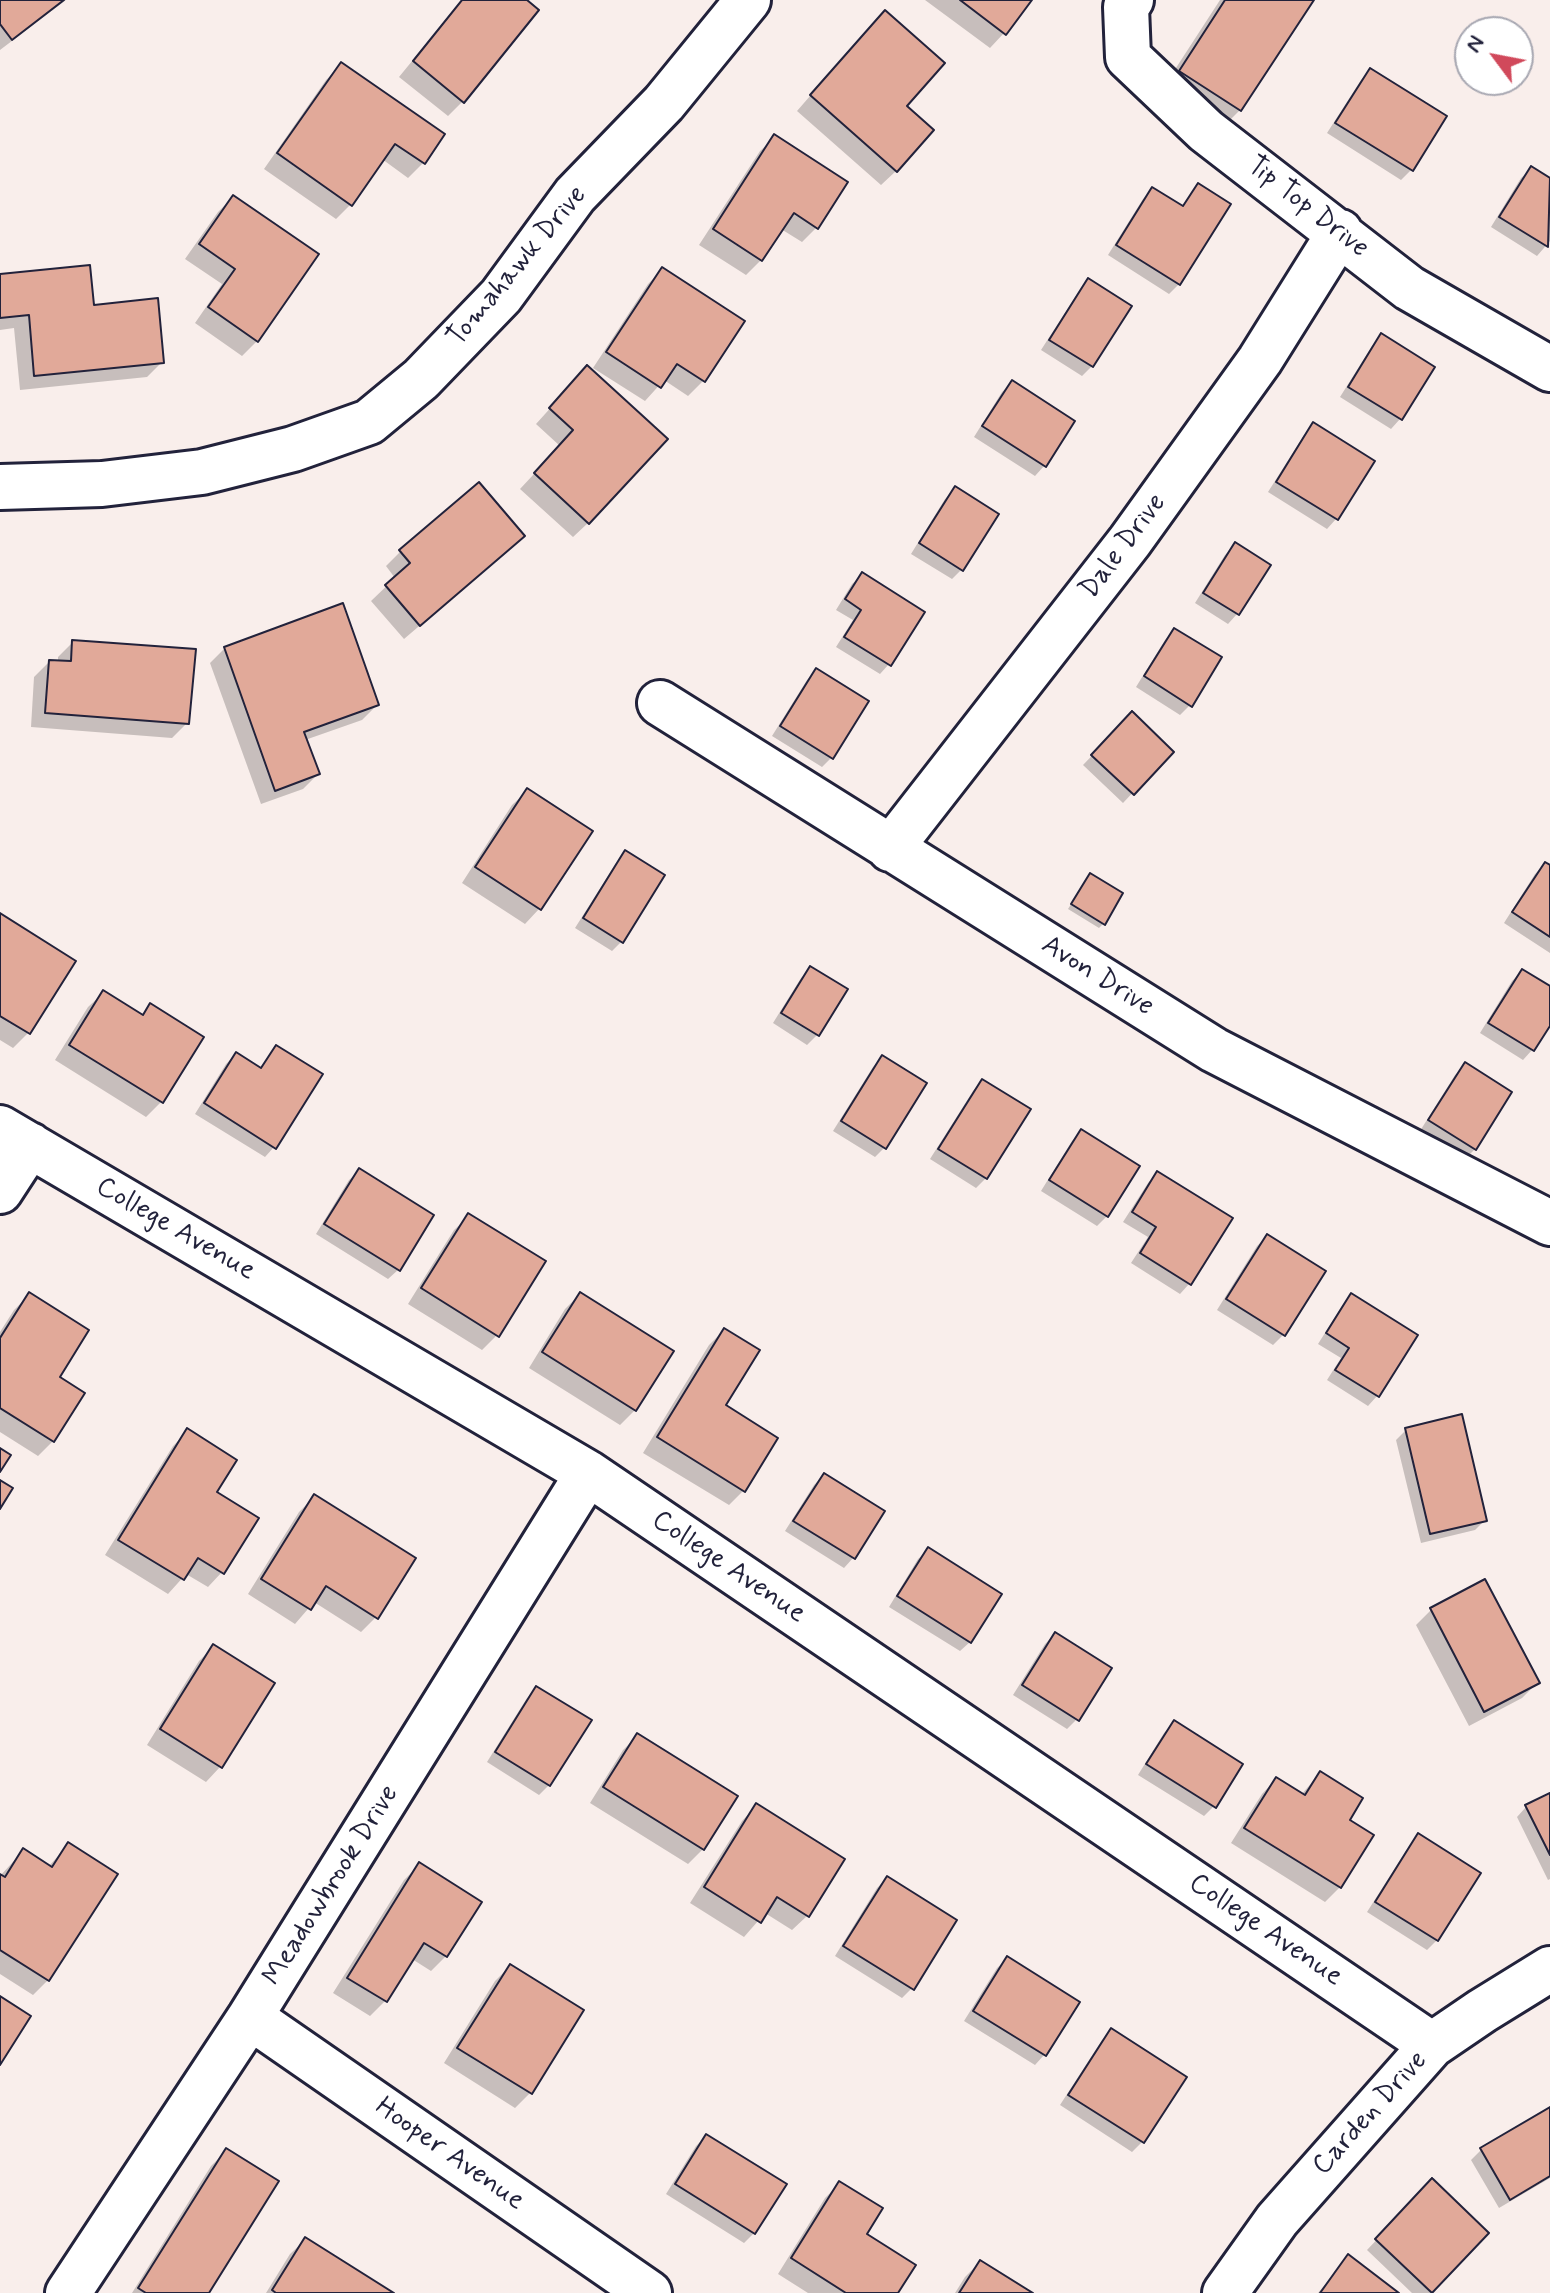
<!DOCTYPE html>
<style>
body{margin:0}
#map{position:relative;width:1550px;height:2293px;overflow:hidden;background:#f9eeeb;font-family:Mynerve,sans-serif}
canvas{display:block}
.north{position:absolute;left:1454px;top:16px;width:80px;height:80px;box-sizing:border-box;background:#fff;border:2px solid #a7a7b1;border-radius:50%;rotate:302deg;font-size:22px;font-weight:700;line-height:32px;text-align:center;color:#22223b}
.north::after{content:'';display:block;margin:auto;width:28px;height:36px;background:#d1495b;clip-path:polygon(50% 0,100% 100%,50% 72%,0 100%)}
</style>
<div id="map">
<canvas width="1550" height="2293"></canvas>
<div class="north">N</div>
</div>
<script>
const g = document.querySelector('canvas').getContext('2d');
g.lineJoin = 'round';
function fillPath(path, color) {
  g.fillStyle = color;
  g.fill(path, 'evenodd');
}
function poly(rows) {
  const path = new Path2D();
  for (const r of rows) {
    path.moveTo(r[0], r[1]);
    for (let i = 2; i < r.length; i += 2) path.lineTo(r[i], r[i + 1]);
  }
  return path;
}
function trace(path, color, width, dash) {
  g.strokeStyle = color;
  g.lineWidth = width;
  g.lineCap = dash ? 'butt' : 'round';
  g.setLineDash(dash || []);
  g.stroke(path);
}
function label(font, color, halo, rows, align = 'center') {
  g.font = font + ' Mynerve,sans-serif';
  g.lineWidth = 6;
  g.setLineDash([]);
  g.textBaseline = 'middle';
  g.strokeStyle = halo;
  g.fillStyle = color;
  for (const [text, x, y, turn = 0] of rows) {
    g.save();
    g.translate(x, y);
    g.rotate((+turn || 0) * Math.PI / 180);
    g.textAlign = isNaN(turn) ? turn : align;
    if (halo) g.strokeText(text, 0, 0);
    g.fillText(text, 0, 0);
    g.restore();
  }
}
fillPath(poly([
 [0,0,66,0,0,50],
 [462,0,524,0,463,101,448,116,399,77],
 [925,0,1029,0,1004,33,990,48],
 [1220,0,1312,0,1240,110,1220,130,1161,91],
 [870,27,896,171,881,185,797,111],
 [341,65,442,135,423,163,408,178,382,159,351,204,336,219,264,169,326,80],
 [1370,70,1445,117,1411,170,1401,180,1327,133,1361,80],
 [775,137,817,227,802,242,781,229,761,260,746,275,699,245,760,151],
 [1531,169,1550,180,1550,241,1537,256,1491,227,1521,178],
 [1198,185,1179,284,1169,294,1108,255,1143,199,1152,190,1181,207],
 [233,197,257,341,242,356,195,323,222,284,185,259,218,212],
 [662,270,742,321,703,381,688,396,664,380,645,401,593,368,648,284],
 [0,276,92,307,162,362,147,377,20,390,14,328,0,330],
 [1088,281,1129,306,1092,366,1082,376,1041,350,1079,291],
 [1381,336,1400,419,1391,429,1340,397,1372,346],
 [573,383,588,523,573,537,520,489,560,446,536,424],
 [1012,383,1073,422,1044,466,1035,476,974,437,1002,392],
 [1313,425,1372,462,1336,519,1327,529,1268,492,1304,435],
 [955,489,962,569,952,579,911,554,945,499],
 [1235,545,1268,566,1237,614,1228,624,1195,603,1225,555],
 [507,551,404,639,371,601,395,578,386,566,400,552],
 [862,575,889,664,880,674,836,647,853,620,836,610,852,584],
 [1175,630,1190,705,1180,715,1136,687,1165,640],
 [73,642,187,723,172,738,31,727,34,677,49,662,58,662,58,657],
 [225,648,377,705,362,720,305,740,318,774,303,789,261,804,210,663],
 [816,670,831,758,822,767,772,736,807,680],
 [1132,714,1171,752,1123,803,1083,765],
 [527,791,590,832,539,909,525,924,462,883,512,805],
 [626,853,621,942,612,951,575,928,616,863],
 [1545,864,1550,867,1550,953,1504,923,1535,874],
 [1086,880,1103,924,1099,928,1068,909],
 [0,915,73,961,28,1033,13,1048,0,1040],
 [810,969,845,990,817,1035,807,1045,773,1023,801,978],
 [1522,971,1550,989,1550,1022,1532,1050,1523,1060,1480,1033,1512,981],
 [103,993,140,1016,150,1006,201,1038,161,1102,146,1117,55,1060,88,1007],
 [276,1047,274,1147,265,1157,195,1114,226,1064,236,1054,259,1069],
 [883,1057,884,1148,875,1157,833,1131,873,1067],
 [1465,1065,1475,1149,1465,1159,1420,1131,1455,1075],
 [982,1081,986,1178,976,1188,930,1159,973,1091],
 [1082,1131,1107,1216,1097,1226,1041,1191,1072,1141],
 [359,1171,398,1270,388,1279,316,1234,349,1180],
 [1157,1173,1189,1284,1180,1294,1131,1263,1148,1237,1123,1222,1148,1183],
 [469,1216,497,1335,482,1350,408,1304,454,1230],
 [1267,1236,1323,1271,1283,1335,1273,1345,1217,1310,1257,1246],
 [580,1294,635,1410,620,1425,529,1368,565,1309],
 [29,1295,57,1378,53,1441,38,1456,0,1432,0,1332,14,1310],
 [1351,1296,1377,1396,1368,1406,1327,1380,1341,1358,1318,1344,1342,1306],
 [724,1330,723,1406,744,1490,729,1505,643,1453,709,1345],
 [1406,1430,1485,1520,1475,1530,1421,1543,1396,1440],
 [188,1431,222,1572,208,1587,186,1574,168,1594,105,1555,173,1446],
 [824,1475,882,1512,853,1558,844,1568,785,1531,814,1485],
 [314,1497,376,1617,361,1632,314,1602,295,1624,248,1594,299,1512],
 [928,1550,970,1642,960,1651,889,1607,918,1559],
 [1431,1610,1537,1683,1522,1698,1469,1726,1416,1625],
 [1055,1634,1077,1719,1067,1729,1013,1695,1045,1644],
 [214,1646,220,1767,206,1782,147,1745,199,1661],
 [537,1688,549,1785,539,1795,487,1762,527,1698],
 [1174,1723,1214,1806,1204,1816,1138,1775,1164,1733],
 [638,1735,703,1849,688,1864,590,1803,623,1750],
 [1320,1773,1347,1820,1340,1887,1325,1902,1231,1843,1262,1794,1276,1779,1301,1795],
 [1550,1795,1550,1879,1548,1880,1517,1817,1526,1807],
 [756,1806,807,1916,792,1930,765,1913,744,1937,690,1903,742,1821],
 [1418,1836,1437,1940,1427,1950,1367,1912,1409,1846],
 [69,1844,115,1875,48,1980,33,1995,0,1974,0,1876,23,1851,48,1867],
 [419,1865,446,1956,431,1971,412,1959,385,2001,370,2016,333,1993,404,1880],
 [887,1878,912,1988,902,1998,835,1956,877,1888],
 [1007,1959,1077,2003,1044,2055,1035,2065,964,2021,997,1968],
 [510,1966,581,2011,530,2093,515,2108,444,2063,495,1981],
 [1112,2031,1184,2078,1142,2142,1132,2152,1060,2105,1102,2040],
 [1550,2109,1550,2178,1499,2208,1471,2160,1481,2150],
 [706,2136,754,2233,744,2243,666,2194,696,2146],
 [226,2151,207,2293,132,2293,211,2166],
 [1432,2181,1486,2233,1430,2293,1412,2293,1367,2250],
 [840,2183,864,2235,896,2293,808,2293,778,2274,825,2198],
 [305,2240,391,2293,266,2293,290,2254],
 [1348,2257,1397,2293,1318,2293],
 [980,2262,1029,2293,955,2293,965,2277]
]), '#0003');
const building = poly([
 [0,0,64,0,12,40,0,24,0,0],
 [462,0,527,0,539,10,464,103,413,61,462,0],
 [960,0,1032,0,1006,35,960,0],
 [1225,0,1314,0,1241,111,1179,71,1225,0],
 [885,10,945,63,907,106,934,130,897,172,810,95,885,10],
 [341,62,445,134,425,164,395,144,352,206,277,153,341,62],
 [1370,68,1447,116,1413,171,1335,123,1370,68],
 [774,134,848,182,818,229,794,213,762,261,713,229,774,134],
 [1531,166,1550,178,1548,247,1499,217,1531,166],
 [1198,183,1231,204,1180,285,1116,245,1152,187,1183,206,1198,183],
 [233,195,319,254,258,342,208,307,235,269,199,244,233,195],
 [90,265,94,305,158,298,164,363,34,376,29,315,0,318,0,274,90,265],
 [662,267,745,321,705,382,677,364,661,388,606,352,662,267],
 [1088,278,1132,306,1093,367,1049,340,1088,278],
 [1381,333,1435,367,1402,420,1348,387,1381,333],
 [587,365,668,439,589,524,534,473,573,430,549,408,587,365],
 [1012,380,1075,421,1046,467,982,426,1012,380],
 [1313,422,1375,461,1338,520,1276,482,1313,422],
 [479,482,525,536,420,626,385,585,410,563,399,550,479,482],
 [955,486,999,514,963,571,919,543,955,486],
 [1235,542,1271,565,1239,615,1203,593,1235,542],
 [862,572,925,612,891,666,844,637,861,610,845,599,862,572],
 [343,603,379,705,304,732,320,774,275,791,224,647,343,603],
 [1174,628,1222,657,1192,707,1144,676,1174,628],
 [72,640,196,649,189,724,45,713,49,660,71,661,72,640],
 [816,668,869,701,833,759,780,726,816,668],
 [1132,711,1174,752,1134,795,1091,755,1132,711],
 [527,788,593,831,541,910,475,867,527,788],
 [625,850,665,875,623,943,583,918,625,850],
 [1545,862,1550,865,1550,937,1512,912,1545,862],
 [1090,873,1123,893,1105,925,1071,904,1090,873],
 [0,913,76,961,30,1034,0,1016,0,913],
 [810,966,848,989,819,1036,781,1013,810,966],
 [1522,969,1550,986,1550,1026,1534,1051,1488,1023,1522,969],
 [103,990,143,1015,150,1003,204,1037,163,1103,69,1045,103,990],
 [276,1045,323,1074,276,1149,204,1103,236,1052,261,1068,276,1045],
 [882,1055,927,1083,886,1149,841,1121,882,1055],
 [1465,1062,1512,1092,1476,1150,1428,1120,1465,1062],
 [982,1079,1031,1109,987,1179,938,1149,982,1079],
 [1081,1129,1140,1166,1108,1217,1049,1180,1081,1129],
 [359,1168,434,1215,400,1271,324,1224,359,1168],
 [1157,1171,1233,1218,1191,1285,1140,1253,1156,1227,1132,1212,1157,1171],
 [468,1213,546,1261,499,1337,421,1288,468,1213],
 [1267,1234,1326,1271,1285,1336,1226,1299,1267,1234],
 [29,1292,89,1330,60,1377,85,1393,54,1442,0,1408,0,1338,29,1292],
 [580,1292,674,1351,636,1411,542,1352,580,1292],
 [1351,1293,1418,1335,1379,1397,1335,1370,1349,1348,1326,1333,1351,1293],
 [724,1328,760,1350,726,1405,778,1438,745,1492,657,1437,724,1328],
 [1462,1414,1487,1521,1430,1534,1405,1428,1462,1414],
 [187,1428,237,1460,217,1492,259,1518,224,1574,198,1558,184,1580,118,1540,187,1428],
 [0,1448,11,1455,0,1472,0,1448],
 [824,1473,885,1511,855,1559,793,1521,824,1473],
 [0,1480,13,1488,0,1509,0,1480],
 [314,1494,416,1558,378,1619,326,1586,311,1610,261,1579,314,1494],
 [928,1547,1002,1594,971,1643,897,1596,928,1547],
 [1485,1579,1540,1683,1484,1712,1430,1608,1485,1579],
 [1055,1632,1112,1668,1079,1721,1022,1685,1055,1632],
 [213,1644,275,1683,222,1768,160,1729,213,1644],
 [536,1686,592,1720,550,1786,495,1752,536,1686],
 [1174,1720,1243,1764,1216,1808,1146,1764,1174,1720],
 [637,1733,738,1796,704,1850,603,1787,637,1733],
 [1320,1771,1363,1798,1350,1820,1374,1835,1341,1888,1244,1828,1276,1777,1305,1795,1320,1771],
 [1550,1793,1550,1855,1525,1805,1550,1793],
 [756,1803,845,1859,809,1917,777,1897,761,1923,704,1887,756,1803],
 [1418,1833,1481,1873,1438,1941,1375,1902,1418,1833],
 [68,1842,118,1874,49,1981,0,1950,0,1874,5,1877,23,1848,52,1867,68,1842],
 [419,1862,482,1902,447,1957,424,1943,387,2002,347,1978,419,1862],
 [887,1876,957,1920,914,1990,843,1946,887,1876],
 [1007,1956,1080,2002,1046,2056,973,2011,1007,1956],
 [510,1964,584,2010,532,2094,457,2048,510,1964],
 [0,1996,31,2016,0,2065,0,1996],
 [1111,2028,1187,2077,1144,2143,1068,2095,1111,2028],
 [1550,2107,1550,2176,1510,2200,1480,2148,1550,2107],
 [706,2134,787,2184,755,2234,675,2184,706,2134],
 [226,2148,279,2181,209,2293,146,2293,138,2288,226,2148],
 [1432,2178,1489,2233,1432,2293,1375,2239,1432,2178],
 [839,2181,883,2208,867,2234,916,2265,898,2293,846,2293,791,2258,839,2181],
 [305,2237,394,2293,276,2293,272,2290,305,2237],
 [1348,2254,1399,2293,1320,2293,1348,2254],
 [980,2260,1033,2293,959,2293,980,2260]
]);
fillPath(building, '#e1a999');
trace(building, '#22223b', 2);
const minor = poly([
 [1131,0,1126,7,1128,57,1206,131,1409,288,1550,369],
 [0,487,102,484,202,472,293,449,369,422,421,379,501,296,575,195,664,103,748,0],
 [660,703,1214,1050,1550,1223],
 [890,849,1130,541,1260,360,1340,232],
 [0,1128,588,1473,1432,2045],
 [0,1191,30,1145],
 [250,2017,649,2293],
 [68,2293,250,2017,588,1473],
 [1225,2293,1277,2220,1432,2045,1482,2011,1550,1969]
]);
trace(minor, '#22223b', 50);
trace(minor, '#fff', 44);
label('28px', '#22223b', '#fff', [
 ["Tip Top Drive",1307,208,38],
 ["Tomahawk Drive",518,267,-50],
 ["Dale Drive",1124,547,-53],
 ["Avon Drive",1097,977,32],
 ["College Avenue",175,1230,30],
 ["College Avenue",728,1568,34],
 ["Meadowbrook Drive",332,1886,-58],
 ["College Avenue",1265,1931,34],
 ["Carden Drive",1371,2114,-48],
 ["Hooper Avenue",449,2155,35]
]);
</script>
